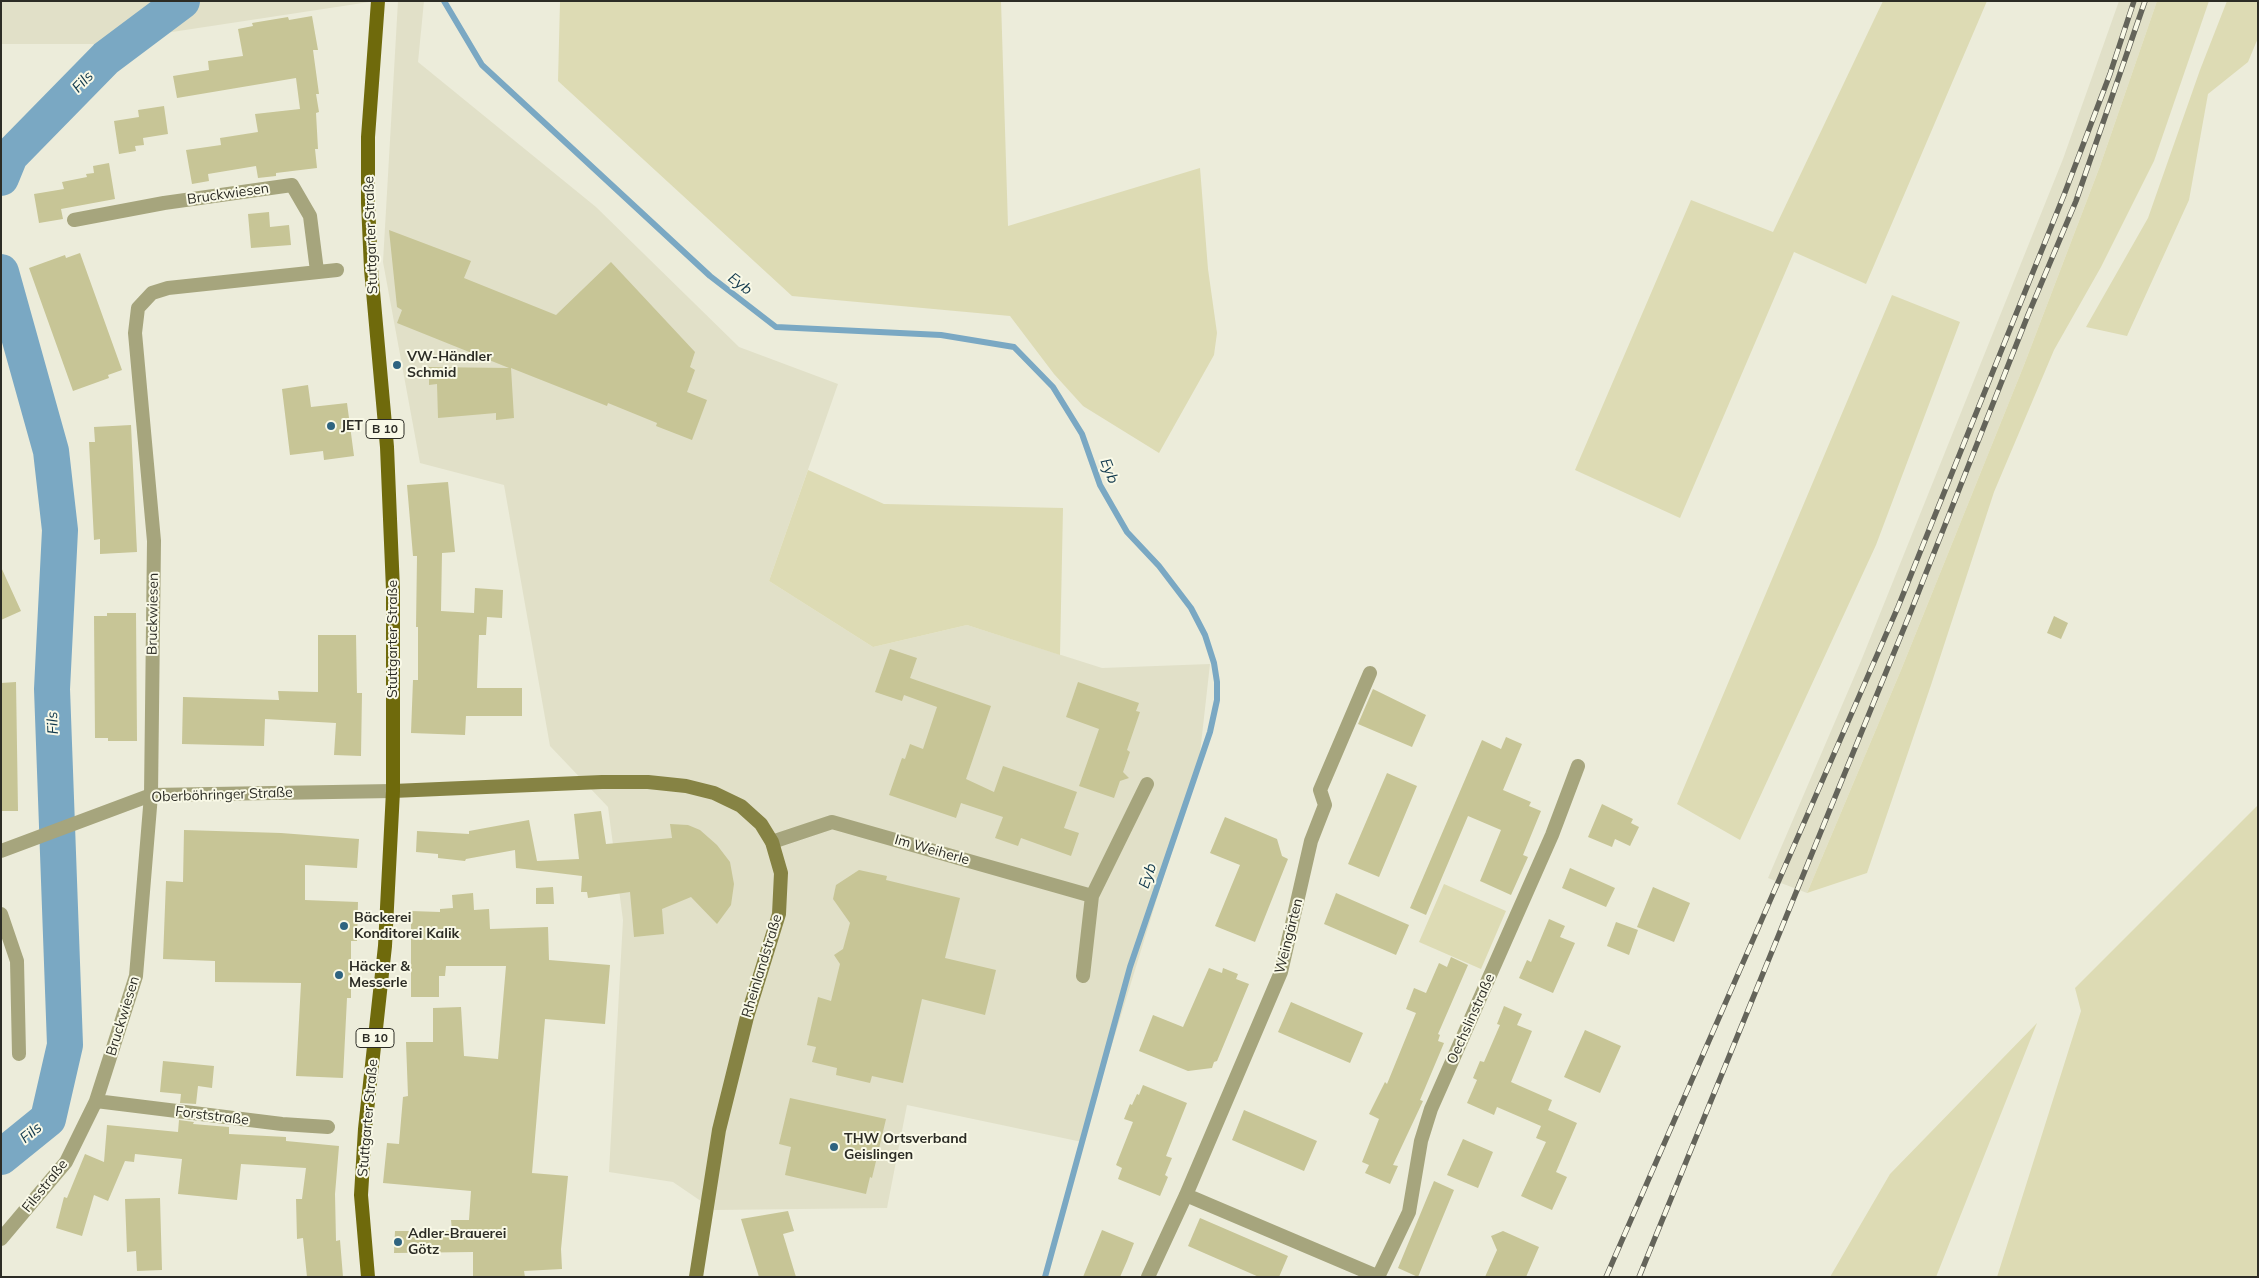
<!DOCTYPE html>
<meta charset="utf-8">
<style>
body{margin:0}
#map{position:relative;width:2259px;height:1278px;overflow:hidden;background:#ececda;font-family:Mulish,sans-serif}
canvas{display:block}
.frame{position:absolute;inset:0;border:2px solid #2c2c25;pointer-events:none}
</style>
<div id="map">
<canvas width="2259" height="1278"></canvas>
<div class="frame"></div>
</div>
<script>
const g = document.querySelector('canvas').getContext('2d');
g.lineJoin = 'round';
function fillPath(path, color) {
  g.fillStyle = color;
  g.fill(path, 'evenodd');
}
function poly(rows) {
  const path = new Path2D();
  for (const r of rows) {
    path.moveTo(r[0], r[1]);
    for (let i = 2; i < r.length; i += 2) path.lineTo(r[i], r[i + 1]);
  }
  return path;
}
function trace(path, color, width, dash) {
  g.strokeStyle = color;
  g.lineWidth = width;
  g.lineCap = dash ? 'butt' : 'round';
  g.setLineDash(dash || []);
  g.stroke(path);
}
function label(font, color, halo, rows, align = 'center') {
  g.font = font + ' Mulish,sans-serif';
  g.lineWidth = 4;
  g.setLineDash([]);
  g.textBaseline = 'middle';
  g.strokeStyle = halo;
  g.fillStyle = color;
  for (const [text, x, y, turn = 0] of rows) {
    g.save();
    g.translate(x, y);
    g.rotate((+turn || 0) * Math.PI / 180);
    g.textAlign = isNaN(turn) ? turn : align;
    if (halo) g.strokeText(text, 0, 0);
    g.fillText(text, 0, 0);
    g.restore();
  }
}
fillPath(poly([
 [1,1,376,1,93,44,1,44],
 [398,1,424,1,418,62,596,207,739,347,838,384,769,581,873,647,967,625,1102,668,1210,664,1199,762,1082,1142,907,1105,887,1208,714,1210,673,1182,609,1172,623,920,608,807,550,746,504,485,420,463,383,262],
 [2119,1,2157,1,2100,166,2024,365,1901,670,1807,893,1768,878,1861,661,2063,159]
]), '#e1e0c8');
fillPath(poly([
 [1001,1,1008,226,1200,168,1208,269,1217,333,1214,355,1159,453,1083,406,1054,374,1010,316,792,296,558,81,560,2],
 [1883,1,1987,1,1866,284,1794,252,1680,518,1575,470,1691,200,1773,232],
 [2157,1,2209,1,2154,161,2101,267,2054,350,1994,492,1931,685,1867,873,1807,893,1901,670,2024,365,2100,166],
 [2227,1,2258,1,2258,38,2248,62,2208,94,2189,200,2127,336,2086,327,2148,218,2200,70],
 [1892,295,1960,322,1876,545,1740,840,1677,804],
 [808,470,884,504,1063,508,1060,655,967,625,873,647,769,581],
 [2258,805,2258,1277,1997,1277,2081,1011,2075,988],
 [1444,884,1506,911,1481,969,1419,942],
 [2037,1023,1936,1277,1830,1277,1890,1174]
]), '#dddbb4');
trace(poly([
 [444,1,482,65,710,276,776,327,941,335,1014,347,1053,387,1082,434,1100,485,1127,532,1159,566,1191,608,1205,635,1214,663,1217,682,1217,700,1210,732,1130,967,1045,1277]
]), '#7aa8c3', 6);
trace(poly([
 [1,178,10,156,106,58,182,1],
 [1,272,51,451,60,530,52,689,65,1045,48,1119,1,1157]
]), '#7aa8c3', 36);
fillPath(poly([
 [312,16,318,50,313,50,319,94,316,94,319,112,316,113,318,149,315,149,317,168,276,173,276,176,258,178,256,166,208,174,209,181,192,184,186,150,221,145,220,138,258,132,255,114,300,109,296,78,177,98,173,76,209,70,208,61,243,56,238,29,253,26,252,23,288,17,289,20],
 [164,106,168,134,143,138,144,145,135,146,136,151,119,154,114,121,139,117,138,110],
 [109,163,115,199,61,209,63,219,39,223,34,194,64,189,62,182,87,177,86,174,94,173,93,166],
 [269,212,270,227,289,225,291,245,251,248,248,214],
 [389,230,471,261,464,278,556,315,611,262,695,352,690,367,695,370,687,392,707,400,692,440,656,426,657,423,608,403,607,406,511,368,514,418,496,420,496,413,438,418,437,384,429,385,429,367,509,368,397,323,402,310,397,307],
 [80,253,122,370,108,375,109,378,73,391,29,268,65,255,66,258],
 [308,385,311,407,347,403,354,456,324,460,323,451,290,455,282,389],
 [131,425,137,552,100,554,100,539,94,540,89,442,95,442,94,427],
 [448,482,455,552,442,553,441,611,474,613,475,588,503,590,502,618,487,617,486,635,479,635,477,688,522,688,522,716,466,716,465,735,411,733,413,680,418,680,418,627,416,627,417,556,413,556,407,485],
 [1,567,21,611,1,620],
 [107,613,136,613,137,741,108,741,108,738,95,738,94,616,107,616],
 [2054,616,2068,623,2061,639,2047,633],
 [318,635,356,635,357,693,362,693,361,756,334,755,336,723,265,719,264,746,182,744,183,697,279,700,278,691,318,692],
 [890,649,917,658,910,678,991,706,966,779,994,792,1003,766,1077,792,1064,828,1079,833,1071,856,1021,838,1018,846,995,838,1003,817,961,803,956,818,889,795,902,758,905,759,910,744,923,749,937,707,904,695,902,701,875,692],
 [16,682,18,811,1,811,1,683],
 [1078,682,1139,703,1136,711,1140,712,1127,750,1130,752,1123,772,1129,778,1120,781,1114,798,1079,786,1099,729,1066,717],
 [1373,689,1426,715,1412,747,1358,724],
 [1506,737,1522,744,1503,790,1531,802,1529,806,1541,811,1523,855,1528,857,1511,895,1480,881,1501,830,1468,816,1426,915,1410,908,1482,740,1501,749],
 [1387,773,1417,786,1379,877,1348,864],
 [1602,804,1633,819,1631,823,1639,827,1630,846,1615,839,1612,847,1588,837],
 [601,811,606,844,672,838,670,824,688,825,700,830,717,845,730,862,734,884,731,905,717,924,691,897,662,909,664,934,634,937,630,892,588,898,587,892,581,892,582,876,516,868,515,850,466,859,465,861,438,858,438,854,416,852,417,831,469,834,469,831,529,820,537,861,579,859,574,814],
 [1225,817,1277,839,1282,856,1288,859,1255,942,1215,926,1240,865,1210,853],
 [184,830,281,833,359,839,357,868,305,865,305,900,358,902,357,941,351,941,351,998,347,998,343,1078,296,1076,301,983,215,982,215,961,163,959,166,881,183,882],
 [1570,868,1615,888,1606,907,1562,888],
 [859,870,887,876,886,880,960,898,945,958,996,970,985,1015,922,999,903,1083,872,1076,870,1083,836,1075,837,1068,812,1062,816,1047,807,1045,818,997,831,1001,840,964,834,955,843,949,850,923,833,899,836,885],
 [553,887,554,904,536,904,536,888],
 [1653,887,1690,903,1674,942,1637,927],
 [473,893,474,910,489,909,490,929,548,927,549,960,610,965,605,1024,545,1019,532,1173,568,1176,561,1249,562,1269,524,1271,525,1277,473,1277,473,1252,394,1253,395,1231,452,1231,451,1220,469,1220,471,1191,383,1183,387,1143,399,1144,403,1097,408,1096,406,1042,433,1042,433,1008,461,1007,464,1056,498,1059,506,966,446,966,445,976,439,976,439,997,411,997,411,911,440,912,440,909,453,908,452,895],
 [1336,893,1409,925,1396,955,1324,924],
 [1549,919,1565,926,1560,937,1575,943,1553,993,1519,978,1527,960,1531,962],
 [1616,922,1638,930,1629,955,1607,946],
 [1451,957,1468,965,1438,1034,1440,1035,1438,1041,1444,1043,1420,1100,1423,1101,1393,1165,1398,1166,1390,1184,1365,1173,1369,1165,1362,1162,1379,1119,1369,1114,1385,1082,1387,1084,1416,1013,1406,1009,1414,988,1426,993,1439,963,1447,967],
 [1209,968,1222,973,1223,968,1238,974,1236,979,1249,984,1217,1061,1214,1062,1212,1068,1188,1071,1139,1051,1153,1015,1183,1027],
 [1291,1002,1363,1033,1350,1063,1278,1032],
 [1504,1006,1522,1014,1517,1025,1532,1031,1511,1082,1552,1100,1548,1110,1577,1123,1556,1172,1567,1177,1552,1210,1521,1196,1546,1142,1536,1138,1541,1126,1497,1107,1494,1115,1467,1103,1477,1080,1473,1078,1480,1061,1484,1062,1500,1025,1497,1024],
 [1585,1030,1621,1046,1600,1093,1564,1077],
 [163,1061,214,1066,212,1088,198,1086,196,1104,180,1103,181,1094,160,1092],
 [1143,1085,1187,1103,1166,1156,1172,1158,1165,1175,1168,1177,1160,1196,1118,1179,1122,1168,1116,1165,1133,1122,1124,1119,1130,1104,1132,1105,1137,1094,1139,1095],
 [790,1098,886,1119,872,1178,870,1177,866,1194,785,1175,791,1147,779,1144],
 [1244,1110,1317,1141,1304,1171,1232,1140],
 [179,1120,194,1122,193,1124,229,1127,229,1134,286,1137,286,1141,339,1146,335,1194,336,1241,340,1240,343,1277,307,1277,303,1238,297,1239,296,1199,302,1199,306,1168,241,1164,237,1200,178,1194,182,1159,135,1154,134,1162,125,1161,108,1201,94,1195,82,1236,56,1228,64,1197,67,1198,85,1154,104,1162,107,1125,178,1132],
 [1463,1139,1493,1152,1478,1188,1447,1175],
 [1434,1181,1454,1190,1418,1277,1398,1268],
 [160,1198,162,1270,137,1271,136,1251,127,1252,125,1199],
 [788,1211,794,1231,783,1234,796,1277,759,1277,741,1219],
 [1200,1218,1288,1256,1279,1277,1259,1277,1188,1246],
 [1102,1230,1134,1243,1127,1261,1120,1277,1083,1277],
 [1503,1231,1539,1247,1526,1277,1485,1277,1497,1250,1491,1236]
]), '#c7c596');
trace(poly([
 [74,220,164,203,292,185,310,216,317,271],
 [772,842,832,822,1092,896,1147,784],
 [1,914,17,961,19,1054],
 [1083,976,1092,896],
 [96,1101,282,1124,328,1127],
 [1186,1195,1379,1277],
 [1,1239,66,1162,96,1101,136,976,151,795,154,541,135,333,138,308,152,293,168,288,337,270],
 [1148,1277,1186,1195,1281,972,1311,841,1325,805,1320,790,1370,673],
 [1378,1277,1409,1212,1421,1141,1431,1109,1552,835,1578,766]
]), '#a6a57d', 14);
trace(poly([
 [1,851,151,795,393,791]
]), '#a6a57d', 14);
trace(poly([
 [393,791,602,782,648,782,686,786,714,793,741,806,761,824,772,842,781,873,779,914,747,1017,719,1130,696,1277]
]), '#868344', 14);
trace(poly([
 [368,1277,361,1195,365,1129,385,946,393,791,393,590,390,519,387,447,371,269,368,203,368,137,378,1]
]), '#6f6a0c', 14);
const rail = poly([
 [1606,1277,1898,607,2064,195,2110,74,2134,1],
 [1639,1277,1911,611,2028,315,2076,201,2145,1]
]);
trace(rail, '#64645a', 5.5);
trace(rail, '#f9f9e7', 4, [11]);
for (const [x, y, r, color] of [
 [397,365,5,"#2f6480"],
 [331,426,5,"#2f6480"],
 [344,926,5,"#2f6480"],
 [339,975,5,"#2f6480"],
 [834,1147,5,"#2f6480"],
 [398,1242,5,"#2f6480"]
]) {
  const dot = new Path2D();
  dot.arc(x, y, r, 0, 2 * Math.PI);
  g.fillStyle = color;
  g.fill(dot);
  trace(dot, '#f9f9e7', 2);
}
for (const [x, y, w] of [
 [385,429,38],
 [375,1038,38]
]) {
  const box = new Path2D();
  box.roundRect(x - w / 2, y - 9.5, w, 19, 4);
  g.fillStyle = '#f9f9e7';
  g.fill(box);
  trace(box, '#2c2c25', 1);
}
label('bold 12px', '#2c2c25', null, [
 ["B 10",385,429],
 ["B 10",375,1038]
]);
label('14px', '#2c2c25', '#f9f9e7', [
 ["Bruckwiesen",228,194,-8],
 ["Stuttgarter Straße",371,235,-92],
 ["Bruckwiesen",153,614,-89],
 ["Stuttgarter Straße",393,639,-90],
 ["Oberböhringer Straße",222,795,-2],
 ["Im Weiherle",932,850,16],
 ["Weingärten",1289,936,-76],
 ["Rheinlandstraße",762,966,-73],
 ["Bruckwiesen",123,1016,-73],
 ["Oechslinstraße",1471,1019,-66],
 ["Forststraße",212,1116,7],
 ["Stuttgarter Straße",368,1118,-85],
 ["Filsstraße",45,1186,-51]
]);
label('bold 14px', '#2c2c25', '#f9f9e7', [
 ["VW-Händler",407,357],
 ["Schmid",407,373],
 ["JET",341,426],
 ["Bäckerei",354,918],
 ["Konditorei Kalik",354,934],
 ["Häcker &",349,967],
 ["Messerle",349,983],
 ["THW Ortsverband",844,1139],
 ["Geislingen",844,1155],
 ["Adler-Brauerei",408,1234],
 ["Götz",408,1250]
], 'left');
label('italic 15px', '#10384c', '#f9f9e7', [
 ["Fils",83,82,-46],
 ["Eyb",740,284,38],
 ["Eyb",1109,471,69],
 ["Fils",53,723,-92],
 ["Eyb",1148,876,-71],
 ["Fils",31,1133,-39]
]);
</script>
